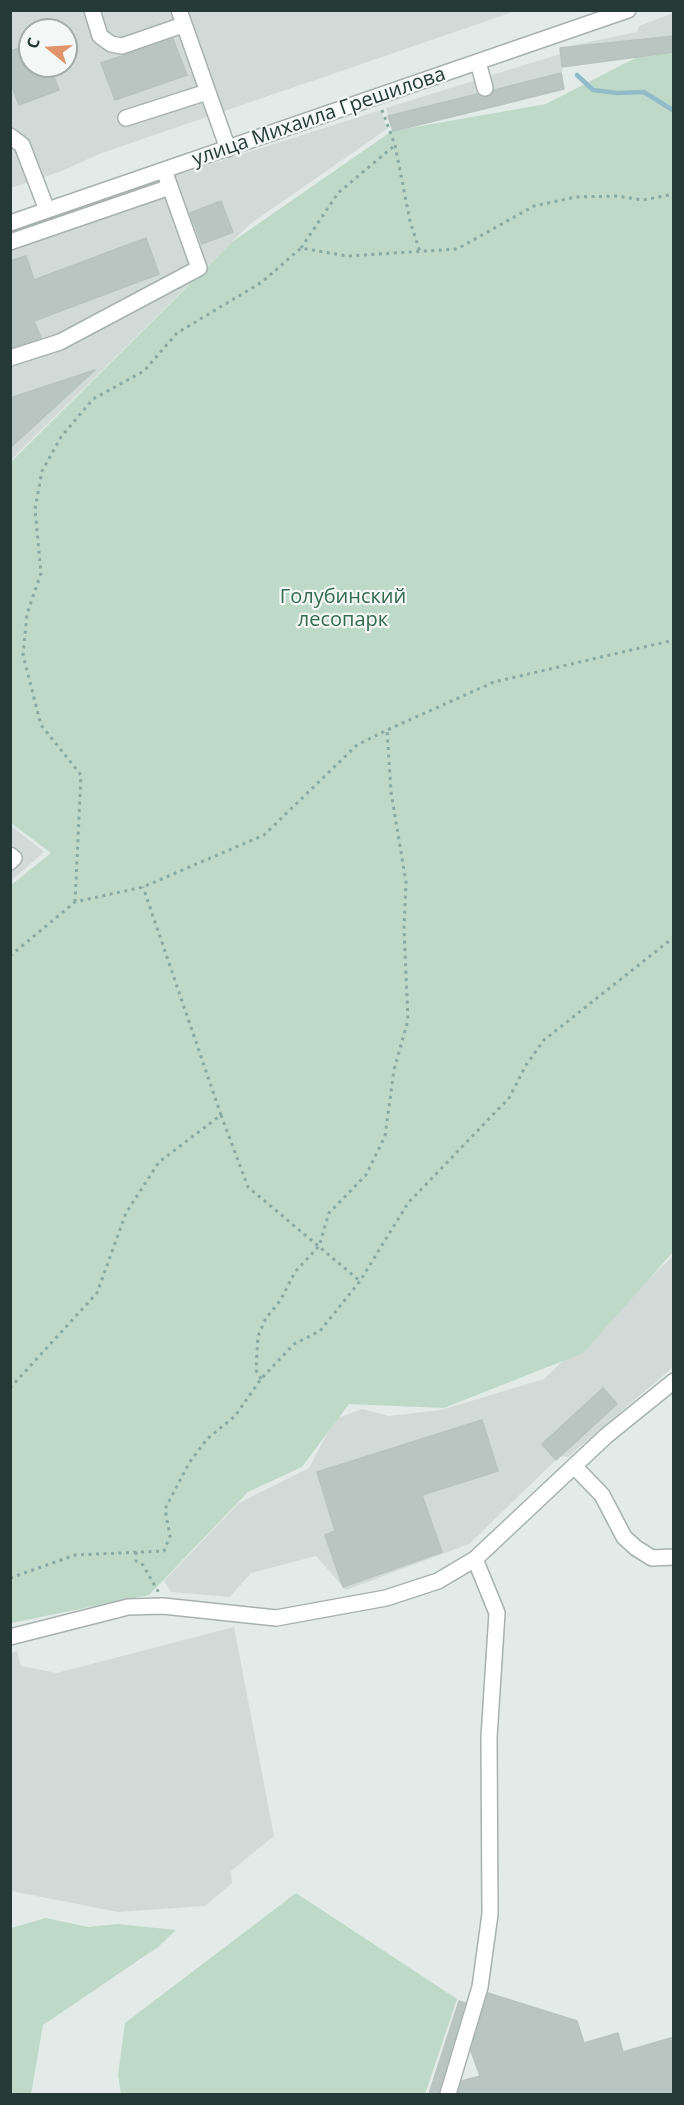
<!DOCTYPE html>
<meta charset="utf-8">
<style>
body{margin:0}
#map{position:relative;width:684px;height:2105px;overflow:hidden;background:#e2ebe8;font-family:"Open Sans",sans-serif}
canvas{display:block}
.frame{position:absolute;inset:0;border:12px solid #253a36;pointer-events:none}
.north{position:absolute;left:18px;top:18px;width:60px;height:60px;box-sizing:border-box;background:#f3f8f6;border:2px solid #a1aca9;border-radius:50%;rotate:288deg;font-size:16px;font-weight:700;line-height:24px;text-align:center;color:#253a36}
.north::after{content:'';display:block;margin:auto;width:21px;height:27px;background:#e1936a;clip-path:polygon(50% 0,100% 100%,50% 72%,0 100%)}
</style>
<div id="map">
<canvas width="684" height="2105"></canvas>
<div class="frame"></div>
<div class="north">С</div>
</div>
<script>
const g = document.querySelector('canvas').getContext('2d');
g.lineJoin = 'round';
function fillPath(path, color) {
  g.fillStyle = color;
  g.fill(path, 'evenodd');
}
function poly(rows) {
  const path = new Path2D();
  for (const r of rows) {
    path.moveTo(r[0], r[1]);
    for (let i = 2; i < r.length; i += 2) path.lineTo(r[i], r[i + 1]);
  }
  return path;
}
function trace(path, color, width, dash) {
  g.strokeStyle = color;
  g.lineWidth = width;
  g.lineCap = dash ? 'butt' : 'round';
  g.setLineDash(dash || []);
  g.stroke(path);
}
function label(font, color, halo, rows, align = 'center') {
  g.font = font + ' "Open Sans",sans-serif';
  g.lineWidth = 4.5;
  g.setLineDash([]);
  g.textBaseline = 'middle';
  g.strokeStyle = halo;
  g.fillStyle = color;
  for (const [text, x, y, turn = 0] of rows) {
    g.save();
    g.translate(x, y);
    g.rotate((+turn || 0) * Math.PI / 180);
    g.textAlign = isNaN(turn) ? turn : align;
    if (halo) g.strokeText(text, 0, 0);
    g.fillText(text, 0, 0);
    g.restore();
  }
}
fillPath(poly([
 [10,11,516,11,99,154,62,171,11,188],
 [30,30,66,30,66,66,30,66],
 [673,13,673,52,562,67,560,48,637,32,639,26],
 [560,54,564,89,393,131,386,108],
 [381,110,387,129,250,224,11,460,11,233,167,178],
 [10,825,44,852,11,881,10,881],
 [673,1256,673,1367,568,1457,560,1456,469,1544,346,1590,316,1556,251,1573,230,1597,171,1592,164,1581,239,1503,309,1468,335,1419,362,1409,389,1416,441,1410,544,1379],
 [234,1627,274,1836,231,1871,232,1883,205,1906,118,1912,11,1891,11,1653,17,1651,21,1666,57,1673]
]), '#d1dad7');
fillPath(poly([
 [673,52,673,1252,583,1353,444,1408,349,1404,302,1467,248,1492,149,1595,11,1623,11,885,51,853,11,823,11,462,232,242,392,131,546,104,641,55],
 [296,1893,457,1999,425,2094,121,2094,118,2075,125,2023],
 [46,1918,88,1927,118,1924,176,1930,158,1947,43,2025,31,2094,11,2094,11,1928]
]), '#bed9c8');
trace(poly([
 [577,75,593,90,617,93,644,92,674,111]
]), '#91bbc9', 4.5);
const building = poly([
 [674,36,674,52,562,67,560,48,674,36],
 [173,39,187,75,115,100,101,63,173,39],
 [30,44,30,66,50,66,59,90,19,105,10,81,10,51,30,44],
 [561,73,564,89,500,105,393,131,388,116,477,94,487,97,494,90,561,73],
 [221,201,233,232,202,244,190,213,221,201],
 [146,238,159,274,34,321,41,338,10,348,10,261,26,256,34,280,146,238],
 [95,370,10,448,10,398,95,370],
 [603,1388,617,1404,556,1460,542,1444,603,1388],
 [482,1420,498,1471,422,1495,442,1552,343,1587,325,1535,335,1531,317,1472,482,1420],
 [488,1993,577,2021,584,2043,618,2033,623,2052,674,2037,674,2092,664,2094,458,2094,462,2081,480,2076,471,2051,488,1993],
 [459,2001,465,2003,438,2094,429,2094,459,2001]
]);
fillPath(building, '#b8c5c1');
trace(building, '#b6c3bf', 1.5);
const minor = poly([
 [92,10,100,36,111,44,122,46,183,25],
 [179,10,228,149],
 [478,62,485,88],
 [126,118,207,92],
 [10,136,22,145,47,210],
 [10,223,628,10],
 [10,242,170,187],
 [10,358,60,342,199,268,164,170],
 [10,855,14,858,10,862],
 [574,1466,602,1495,624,1537,636,1548,652,1558,674,1557],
 [10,1637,128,1607,163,1606,276,1618,386,1598,438,1581,475,1559,606,1436,674,1381],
 [448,2094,480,1987,490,1914,489,1737,497,1613,475,1559]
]);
trace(minor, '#a6b2af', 18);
trace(poly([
 [382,110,395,145,410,221,420,252],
 [301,248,338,193,395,145],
 [75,902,81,775,41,725,23,655,27,614,41,573,35,509,42,471,61,437,93,399,144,371,177,333,262,282,301,248,347,256,457,249,534,206,576,197,616,196,643,200,674,194],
 [10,956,75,902,143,887,264,835,357,745,387,730,494,682,674,640],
 [221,1115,248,1187,360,1281],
 [261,1379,256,1370,258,1336,266,1318,280,1301,295,1272,319,1246,329,1213,366,1175,385,1136,394,1070,408,1020,404,929,406,882,391,792,387,730],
 [10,1388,97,1293,126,1213,159,1162,221,1115,143,887],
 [136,1552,136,1561,143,1565,159,1593],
 [10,1578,75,1555,164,1551,170,1536,165,1509,189,1463,207,1439,235,1416,261,1379,294,1344,320,1331,360,1281,408,1203,509,1098,526,1065,544,1040,674,937]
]), '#87aaa3', 3, [3, 4.5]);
trace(minor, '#fff', 15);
label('20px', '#253a36', '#f3f8f6', [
 ["улица Михаила Грешилова",319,117,-19]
]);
label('20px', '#346b4f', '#f3f8f6', [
 ["Голубинский",343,597],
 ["лесопарк",343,620]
]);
</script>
